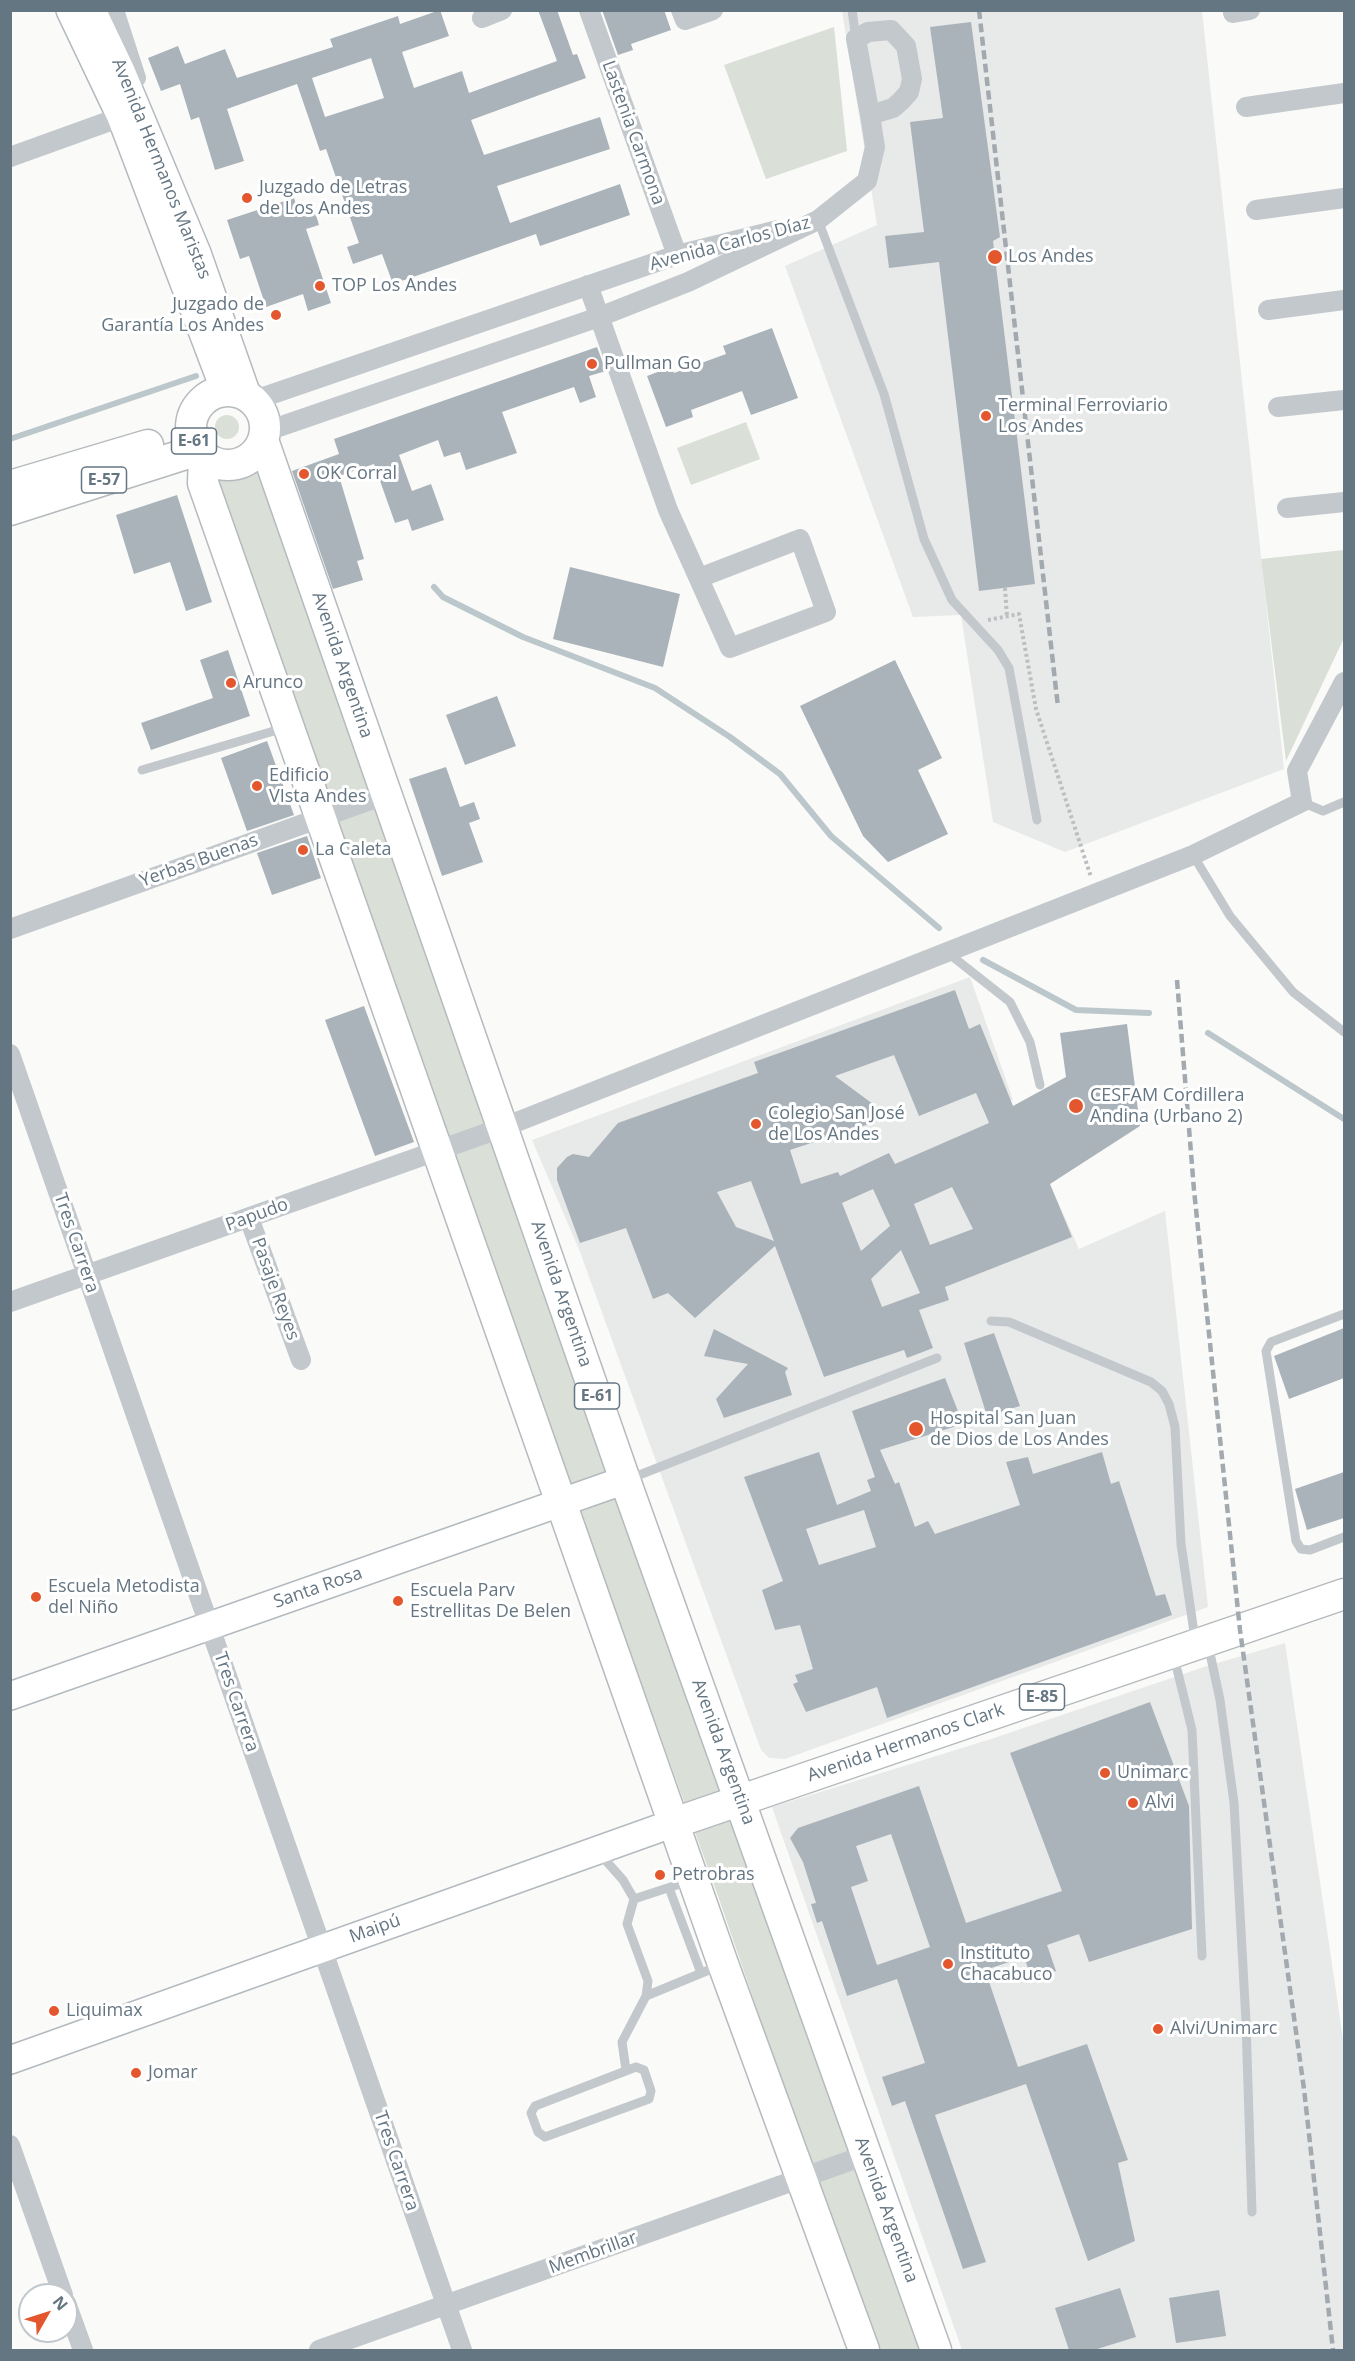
<!DOCTYPE html>
<meta charset="utf-8">
<style>
body{margin:0}
#map{position:relative;width:1355px;height:2361px;overflow:hidden;background:#fafaf8;font-family:"Open Sans",sans-serif}
canvas{display:block}
.frame{position:absolute;inset:0;border:12px solid #657683;pointer-events:none}
.north{position:absolute;left:18px;top:2283px;width:60px;height:60px;box-sizing:border-box;background:#fff;border:2px solid #c1c8cd;border-radius:50%;rotate:51deg;font-size:16px;font-weight:700;line-height:24px;text-align:center;color:#657683}
.north::after{content:'';display:block;margin:auto;width:21px;height:27px;background:#e4572e;clip-path:polygon(50% 0,100% 100%,50% 72%,0 100%)}
</style>
<div id="map">
<canvas width="1355" height="2361"></canvas>
<div class="frame"></div>
<div class="north">N</div>
</div>
<script>
const g = document.querySelector('canvas').getContext('2d');
g.lineJoin = 'round';
function fillPath(path, color) {
  g.fillStyle = color;
  g.fill(path, 'evenodd');
}
function poly(rows) {
  const path = new Path2D();
  for (const r of rows) {
    if (r.length === 3) {
      path.moveTo(r[0] + r[2], r[1]);
      path.arc(r[0], r[1], r[2], 0, 2 * Math.PI);
      continue;
    }
    path.moveTo(r[0], r[1]);
    for (let i = 2; i < r.length; i += 2) path.lineTo(r[i], r[i + 1]);
  }
  return path;
}
function trace(path, color, width, dash) {
  g.strokeStyle = color;
  g.lineWidth = width;
  g.lineCap = dash ? 'butt' : 'round';
  g.setLineDash(dash || []);
  g.stroke(path);
}
function label(font, color, halo, rows, align = 'center') {
  g.font = font + ' "Open Sans",sans-serif';
  g.lineWidth = 6;
  g.setLineDash([]);
  g.textBaseline = 'middle';
  g.strokeStyle = halo;
  g.fillStyle = color;
  for (const [text, x, y, turn = 0] of rows) {
    g.save();
    g.translate(x, y);
    g.rotate((+turn || 0) * Math.PI / 180);
    g.textAlign = isNaN(turn) ? turn : align;
    if (halo) g.strokeText(text, 0, 0);
    g.fillText(text, 0, 0);
    g.restore();
  }
}
fillPath(poly([
 [842,11,1202,11,1284,769,1065,852,993,822,961,615,913,617,785,266,877,225],
 [970,977,1013,1100,982,1108,1021,1193,1050,1184,1079,1249,1165,1211,1208,1607,785,1759,769,1758,761,1750,580,1252,532,1140],
 [1285,1643,1344,2046,1344,2350,962,2350,772,1807,991,1739,1204,1667]
]), '#e8e9e9');
fillPath(poly([
 [834,27,847,151,766,179,724,65],
 [227,427,12],
 [746,422,760,459,691,485,677,448],
 [258,468,934,2350,874,2350,718,1896,209,483],
 [1344,550,1344,638,1286,761,1261,559]
]), '#dadfd7');
trace(poly([
 [10,439,196,376],
 [434,587,443,597,523,637,655,688,730,737,780,774,831,836,939,928],
 [983,960,1076,1010,1149,1013],
 [1208,1033,1344,1119]
]), '#bbc7cb', 6);
fillPath(poly([
 [440,10,449,36,402,52,414,88,462,71,469,93,557,61,538,10,557,10,573,55,577,54,586,78,471,120,484,155,600,117,610,149,497,186,510,223,620,184,630,215,540,246,536,234,393,284,382,254,353,264,347,247,359,243,326,149,320,151,297,84,227,109,244,161,215,170,199,117,191,120,180,84,161,91,148,58,178,46,185,64,225,49,237,78,333,47,330,39,398,16,400,24],
 [371,58,384,98,325,117,312,78],
 [602,10,664,10,671,30,631,44,633,50,618,55],
 [971,22,1000,237,993,241,1035,584,979,591,939,262,889,268,885,236,924,232,910,122,943,118,930,27],
 [294,198,299,213,314,208,319,225,306,229,331,303,308,311,303,294,266,307,249,256,240,259,227,220],
 [772,328,798,398,751,415,742,391,691,410,693,417,666,427,647,376,671,367,674,373,726,354,723,346],
 [597,347,606,371,589,376,596,397,580,403,574,387,502,412,517,453,466,470,460,452,444,457,438,440,399,455,412,491,431,484,444,520,412,531,408,519,395,523,374,464,339,476,364,559,357,561,363,580,333,589,292,471,339,454,334,439],
 [177,495,212,602,186,611,170,562,134,574,116,515],
 [570,567,680,594,663,667,553,639],
 [228,650,250,716,151,750,141,723,213,698,200,660],
 [895,660,942,758,918,770,948,834,888,862,863,836,800,706],
 [497,696,516,746,465,765,446,715],
 [267,741,294,815,247,831,221,758],
 [446,767,460,807,474,802,480,819,469,823,483,862,442,876,409,779],
 [307,836,321,878,272,895,257,853],
 [955,990,969,1029,980,1024,1013,1106,1066,1077,1060,1033,1127,1024,1140,1126,1050,1184,1072,1237,945,1287,949,1300,919,1310,933,1348,907,1358,904,1350,824,1377,775,1246,695,1318,668,1293,653,1299,626,1228,580,1243,557,1180,557,1168,567,1157,573,1154,589,1157,618,1123,758,1073,754,1062],
 [894,1055,919,1116,976,1093,989,1123,895,1164,889,1153,840,1176,838,1172,801,1184,790,1150,881,1120,877,1107,835,1076],
 [751,1181,772,1236,774,1241,736,1227,717,1192],
 [952,1187,973,1229,930,1245,914,1204],
 [873,1189,890,1226,861,1251,842,1203],
 [901,1250,920,1293,882,1307,871,1279],
 [364,1006,414,1142,375,1156,325,1020],
 [1344,1328,1344,1378,1289,1399,1274,1356],
 [714,1329,788,1368,785,1372,792,1395,724,1418,716,1399,748,1364,704,1356],
 [994,1333,1020,1406,987,1416,964,1343],
 [945,1378,963,1424,880,1450,895,1484,899,1482,915,1527,928,1521,935,1534,1020,1505,1006,1462,1028,1457,1033,1474,1102,1452,1111,1484,1119,1481,1156,1596,1165,1594,1172,1615,887,1718,877,1687,806,1712,793,1684,798,1682,795,1675,813,1669,800,1625,775,1630,762,1590,783,1581,744,1477,819,1452,837,1505,871,1491,867,1480,875,1477,852,1411],
 [864,1510,876,1547,819,1565,806,1529],
 [1344,1472,1344,1518,1307,1530,1295,1489],
 [1150,1702,1189,1806,1192,1929,1089,1962,1079,1934,1047,1945,1056,1971,1032,1979,1024,1957,985,1970,1018,2067,1087,2044,1128,2160,1118,2163,1135,2241,1088,2261,1026,2084,935,2115,986,2262,963,2269,905,2101,892,2106,882,2077,925,2063,897,1979,847,1996,822,1921,817,1923,811,1904,816,1903,803,1862,790,1838,798,1828,919,1786,966,1923,1062,1891,1010,1753],
 [891,1834,930,1947,877,1965,851,1887,868,1881,856,1846],
 [1120,2288,1136,2337,1094,2350,1069,2350,1055,2308],
 [1219,2290,1226,2336,1176,2343,1169,2298]
]), '#aab3b9');
const secondary = poly([
 [70,10,121,117,225,391],
 [92,10,121,71,197,253,248,398],
 [10,1696,625,1480],
 [10,2060,674,1823]
]);
const primary = poly([
 [228,428,37],
 [263,440,625,1480,936,2350],
 [204,456,203,483,723,1964,864,2350],
 [10,486,148,445],
 [10,510,198,450],
 [674,1823,1344,1594]
]);
trace(secondary, '#b3babf', 30);
trace(primary, '#b5babe', 33);
trace(poly([
 [1005,588,1007,617],
 [988,620,1019,614,1036,709,1091,877]
]), '#bbbfc2', 4, [3, 3]);
trace(poly([
 [852,10,856,39],
 [818,220,884,394,924,539,952,600,998,650,1009,668,1037,820],
 [142,770,284,728],
 [1302,802,1323,811,1344,802],
 [1193,855,1230,916,1293,992,1344,1032],
 [948,953,1010,1002,1030,1042,1040,1085],
 [1344,1314,1271,1342,1266,1351,1296,1541,1301,1549,1310,1550,1344,1537],
 [991,1321,1009,1322,1151,1382,1162,1391,1169,1404,1175,1427,1181,1544,1195,1639],
 [629,1479,937,1358],
 [1208,1644,1220,1700,1234,1803,1246,2022,1252,2212],
 [1174,1657,1192,1730,1202,1956],
 [600,1854,623,1880,634,1899,689,1881],
 [669,1888,701,1973],
 [646,1996,721,1965],
 [636,2067,644,2070,651,2091,649,2099,545,2137,538,2132,531,2113,535,2106,636,2067],
 [626,2070,622,2042,646,1996,648,1981,627,1924,634,1899]
]), '#c3c8cc', 9);
trace(poly([
 [114,10,136,78],
 [589,10,677,255],
 [681,10,685,20,713,10],
 [1233,13,1250,10],
 [482,18,502,10],
 [891,30,906,46,912,79,909,92,901,101,893,108,870,115,856,39,868,32,891,30],
 [1246,107,1344,93],
 [10,157,121,117],
 [1256,210,1344,198],
 [588,285,668,510,730,648,826,612,800,539,699,578],
 [1268,310,1344,300],
 [252,401,677,255,778,230],
 [1278,407,1344,400],
 [264,432,599,317,688,282,818,220,867,181,875,147,870,115],
 [1287,508,1344,502],
 [10,929,387,794],
 [10,1054,462,2350],
 [249,1218,301,1360],
 [10,1302,504,1127,1193,855,1302,802,1297,771,1344,682],
 [10,2145,63,2295],
 [66,2303,83,2350],
 [319,2350,866,2155]
]), '#c3c8cc', 20);
trace(secondary, '#fff', 27);
trace(primary, '#fff', 30);
trace(poly([
 [979,10,1058,707],
 [1177,980,1194,1190,1240,1630,1304,2089,1333,2350]
]), '#a2aab0', 4.5, [9, 4.5]);
for (const [x, y, r, color] of [
 [247,198,6,"#e4572e"],
 [995,257,8,"#e4572e"],
 [320,286,6,"#e4572e"],
 [276,315,6,"#e4572e"],
 [592,364,6,"#e4572e"],
 [986,416,6,"#e4572e"],
 [304,474,6,"#e4572e"],
 [231,683,6,"#e4572e"],
 [257,786,6,"#e4572e"],
 [303,850,6,"#e4572e"],
 [1076,1106,8,"#e4572e"],
 [756,1124,6,"#e4572e"],
 [916,1429,8,"#e4572e"],
 [36,1597,6,"#e4572e"],
 [398,1601,6,"#e4572e"],
 [1105,1773,6,"#e4572e"],
 [1133,1803,6,"#e4572e"],
 [660,1875,6,"#e4572e"],
 [948,1964,6,"#e4572e"],
 [54,2011,6,"#e4572e"],
 [1158,2029,6,"#e4572e"],
 [136,2073,6,"#e4572e"]
]) {
  const dot = new Path2D();
  dot.arc(x, y, r, 0, 2 * Math.PI);
  g.fillStyle = color;
  g.fill(dot);
  trace(dot, '#fff', 2);
}
for (const [x, y, w] of [
 [194,441,45],
 [104,480,45],
 [597,1396,45],
 [1042,1697,45]
]) {
  const box = new Path2D();
  box.roundRect(x - w / 2, y - 13, w, 26, 4.5);
  g.fillStyle = '#fff';
  g.fill(box);
  trace(box, '#657683', 1.5);
}
label('bold 16px', '#657683', null, [
 ["E-61",194,441],
 ["E-57",104,480],
 ["E-61",597,1396],
 ["E-85",1042,1697]
]);
label('18px', '#657683', '#fff', [
 ["Lastenia Carmona",633,133,70],
 ["Avenida Hermanos Maristas",161,169,68],
 ["Avenida Carlos Díaz",730,244,-15],
 ["Avenida Argentina",342,665,71],
 ["Yerbas Buenas",199,861,-20],
 ["Papudo",257,1215,-20],
 ["Tres Carrera",76,1243,71],
 ["Pasaje Reyes",275,1289,70],
 ["Avenida Argentina",561,1294,71],
 ["Santa Rosa",318,1588,-19],
 ["Tres Carrera",236,1702,71],
 ["Avenida Hermanos Clark",906,1743,-19],
 ["Avenida Argentina",723,1752,70],
 ["Maipú",375,1929,-20],
 ["Tres Carrera",396,2161,71],
 ["Avenida Argentina",886,2210,70],
 ["Membrillar",593,2253,-20]
]);
label('18px', '#657683', '#fff', [
 ["Juzgado de Letras",259,188],
 ["de Los Andes",259,209],
 ["Los Andes",1008,257],
 ["TOP Los Andes",332,286],
 ["Juzgado de",264,305,"right"],
 ["Garantía Los Andes",264,326,"right"],
 ["Pullman Go",604,364],
 ["Terminal Ferroviario",998,406],
 ["Los Andes",998,427],
 ["OK Corral",316,474],
 ["Arunco",243,683],
 ["Edificio",269,776],
 ["VIsta Andes",269,797],
 ["La Caleta",315,850],
 ["CESFAM Cordillera",1090,1096],
 ["Andina (Urbano 2)",1090,1117],
 ["Colegio San José",768,1114],
 ["de Los Andes",768,1135],
 ["Hospital San Juan",930,1419],
 ["de Dios de Los Andes",930,1440],
 ["Escuela Metodista",48,1587],
 ["del Niño",48,1608],
 ["Escuela Parv",410,1591],
 ["Estrellitas De Belen",410,1612],
 ["Unimarc",1117,1773],
 ["Alvi",1145,1803],
 ["Petrobras",672,1875],
 ["Instituto",960,1954],
 ["Chacabuco",960,1975],
 ["Liquimax",66,2011],
 ["Alvi/Unimarc",1170,2029],
 ["Jomar",148,2073]
], 'left');
</script>
